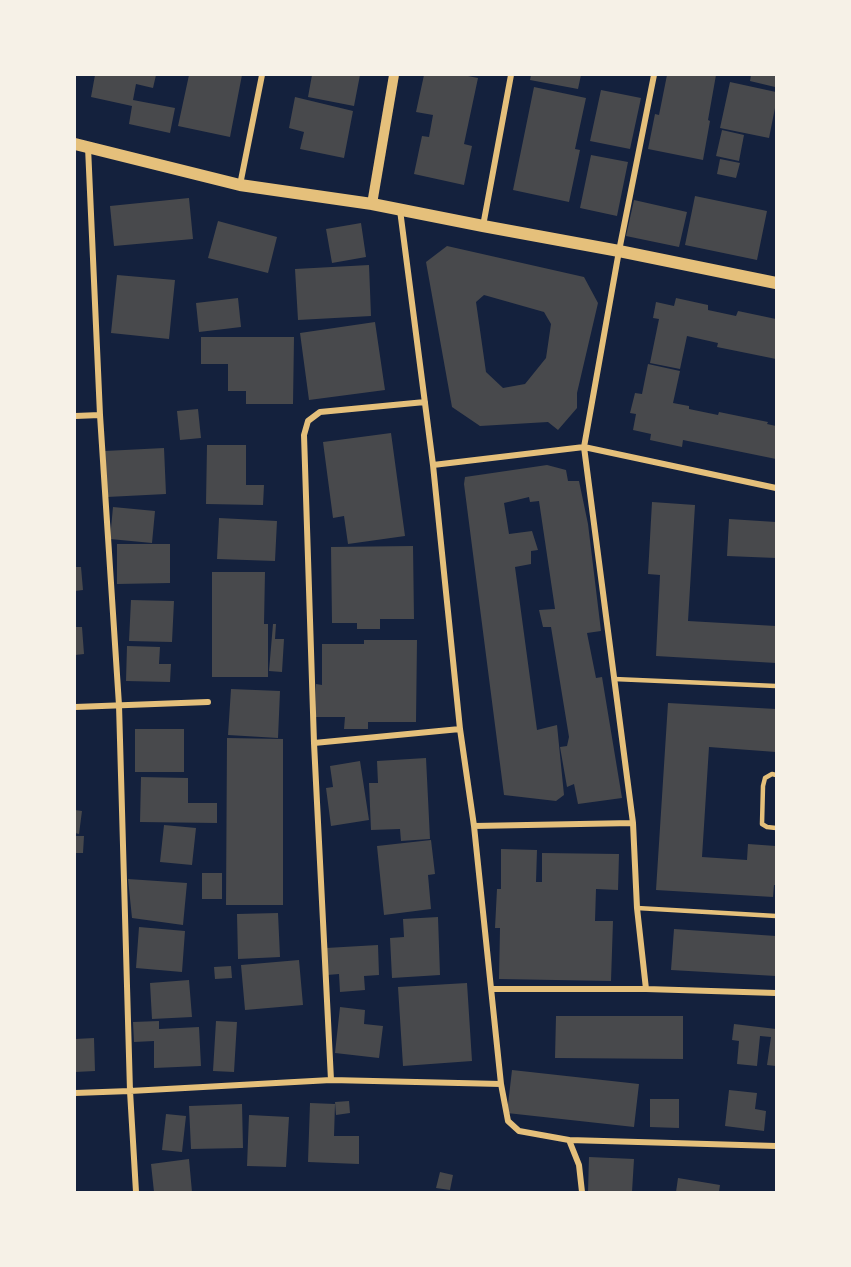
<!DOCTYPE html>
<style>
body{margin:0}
#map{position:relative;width:851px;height:1267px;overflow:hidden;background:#14213d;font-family:Barlow,sans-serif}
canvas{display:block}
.frame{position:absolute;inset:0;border:76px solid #f6f1e7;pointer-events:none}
</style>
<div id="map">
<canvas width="851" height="1267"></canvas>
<div class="frame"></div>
</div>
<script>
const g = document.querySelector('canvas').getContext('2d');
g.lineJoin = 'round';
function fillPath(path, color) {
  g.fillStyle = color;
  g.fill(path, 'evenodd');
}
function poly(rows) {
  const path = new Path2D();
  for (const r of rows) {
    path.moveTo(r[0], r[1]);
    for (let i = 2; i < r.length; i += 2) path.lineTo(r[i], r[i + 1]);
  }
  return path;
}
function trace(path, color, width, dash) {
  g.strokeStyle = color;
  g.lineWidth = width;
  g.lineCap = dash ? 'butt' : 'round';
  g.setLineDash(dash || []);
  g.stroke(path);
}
fillPath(poly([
 [95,75,156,75,153,88,136,84,133,100,175,108,170,133,129,124,132,106,91,97],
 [189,75,242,75,230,137,178,126],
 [312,75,360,75,354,106,308,97],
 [424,75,463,75,478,78,464,144,472,146,464,185,414,174,422,136,429,137,433,115,416,112],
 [531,75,581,75,578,89,530,80],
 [667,75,716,75,708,120,710,121,703,160,648,149,655,114,659,115],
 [751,75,776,75,775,87,750,81],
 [730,82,776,92,776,103,769,138,720,128],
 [534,87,586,98,575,149,580,150,569,202,513,190],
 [601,90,641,98,630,149,590,141],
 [295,97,353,111,344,158,300,149,304,132,289,128],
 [722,130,744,135,739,161,716,156],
 [591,155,628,162,617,216,580,208],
 [720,159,740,163,736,178,717,174],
 [695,196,767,211,757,260,685,245],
 [189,198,193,239,114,246,110,206],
 [634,200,687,212,679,247,626,236],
 [218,221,277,237,268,273,208,258],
 [361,223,366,257,332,263,326,229],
 [447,246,584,277,598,303,577,393,577,408,558,430,548,422,480,426,452,407,426,262],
 [484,295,544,312,551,324,546,358,525,384,503,388,486,372,476,302],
 [369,265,371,316,298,320,295,269],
 [117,275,175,280,169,339,111,333],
 [238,298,241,327,199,332,196,303],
 [676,298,708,305,708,310,736,316,738,311,776,319,776,359,717,347,718,343,687,336,680,369,650,363,659,319,653,318,656,302,674,306],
 [375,322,385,390,309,400,300,333],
 [201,337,294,337,293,404,246,404,246,391,228,391,228,364,201,364],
 [648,364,680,371,673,403,689,406,689,409,718,415,719,412,768,422,767,424,776,426,776,459,683,440,682,447,650,440,651,434,633,430,636,414,630,413,635,393,642,394],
 [198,409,201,438,180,440,177,411],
 [391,433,405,536,348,544,344,516,333,518,323,442],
 [207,445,246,445,246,485,264,485,263,505,206,504],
 [164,448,166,494,107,497,105,451],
 [547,465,566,470,568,481,579,481,588,524,601,631,587,633,596,678,602,677,622,798,578,804,574,784,567,787,560,747,567,746,569,737,551,627,543,627,539,610,555,609,539,501,530,502,529,497,504,503,509,534,532,531,538,550,531,551,531,564,515,567,537,730,557,725,564,795,556,801,504,795,464,484,465,477],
 [652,502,695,505,688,621,776,626,776,663,656,656,660,575,648,574],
 [113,507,155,511,152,543,110,539],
 [219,518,277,521,275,561,217,559],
 [729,519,776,522,776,558,727,556],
 [117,544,170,544,170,583,117,584],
 [413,546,414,619,380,619,380,629,357,629,357,623,332,623,331,547],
 [75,567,81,567,83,590,75,591],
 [212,572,265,572,264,624,268,624,268,677,212,677],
 [131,600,174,601,172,642,129,641],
 [273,624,276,624,275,639,284,639,282,672,269,671],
 [75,627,82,627,84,654,75,655],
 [364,640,417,640,416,722,368,722,368,729,344,729,345,717,316,717,316,684,322,685,322,644,364,644],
 [127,646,160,647,159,664,171,664,170,682,126,681],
 [231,689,280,691,278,738,228,735],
 [668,703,776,709,776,752,709,747,702,857,747,860,748,844,776,846,776,885,774,885,773,897,656,890],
 [135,729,184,729,184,772,135,772],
 [227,738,283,739,283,905,226,905],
 [426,758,430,839,401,841,400,829,371,830,369,783,378,783,377,761],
 [360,761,369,820,331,826,326,788,333,787,330,766],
 [141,777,188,778,188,803,217,803,217,823,140,822],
 [75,810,82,811,79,834,75,833],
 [164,825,196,828,192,865,160,862],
 [75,836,84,836,83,853,75,853],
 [431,840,435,874,428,875,431,909,384,915,377,846],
 [501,849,537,850,536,882,542,882,542,853,619,854,618,890,596,889,595,921,613,921,611,981,499,979,500,928,495,928,497,889,501,889],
 [202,873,222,873,222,899,202,899],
 [128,879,187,883,183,925,132,918],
 [278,913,280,957,238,959,237,914],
 [438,917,440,975,392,978,390,938,404,937,403,919],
 [139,927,185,931,182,972,136,968],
 [674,929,776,936,776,976,671,970],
 [378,945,379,975,364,976,365,990,340,992,339,974,327,975,326,948],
 [299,960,303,1005,245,1010,241,965],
 [231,966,232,978,215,979,214,967],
 [189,980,192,1017,152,1019,150,983],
 [467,983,472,1061,403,1066,398,987],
 [340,1007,365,1010,364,1024,383,1026,379,1058,335,1053],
 [556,1016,683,1016,683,1059,555,1058],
 [159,1021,159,1029,199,1027,201,1066,154,1068,154,1041,134,1042,133,1022],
 [216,1021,237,1022,234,1072,213,1071],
 [734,1024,776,1029,776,1066,767,1065,771,1037,760,1036,757,1066,737,1064,739,1041,732,1040],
 [94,1038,95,1071,75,1072,75,1039],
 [512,1070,639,1084,634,1127,507,1113],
 [729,1090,757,1093,755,1109,766,1111,764,1131,725,1126],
 [650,1099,679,1099,679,1128,650,1127],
 [349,1101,350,1113,336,1115,335,1102],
 [310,1103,335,1104,334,1136,359,1136,359,1164,308,1162],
 [242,1104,243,1148,191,1149,189,1106],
 [166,1114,186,1116,182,1152,162,1150],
 [249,1115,289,1117,286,1167,247,1166],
 [589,1157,634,1159,632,1192,588,1192],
 [189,1159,192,1192,154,1192,151,1164],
 [440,1172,453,1175,450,1190,436,1188],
 [678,1178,720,1185,719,1192,676,1192]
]), '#48494c');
trace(poly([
 [614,679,776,686],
 [776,775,772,774,765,778,763,786,762,824,767,827,776,828],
 [637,908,776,916]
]), '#e5c07b', 4.5);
trace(poly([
 [88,147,100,415,119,705,130,1091,136,1192],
 [240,185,262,75],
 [400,210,433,465,460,729,474,826,501,1084,508,1121,519,1131,569,1140,579,1165,582,1192],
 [483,226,511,75],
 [75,416,100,415],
 [433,465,584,447,776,488],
 [75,707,208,702],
 [314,743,460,729],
 [474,826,633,823],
 [491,989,646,989,776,993],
 [646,989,637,908,633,823,584,447,619,251,654,75],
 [331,1080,314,743,304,435,308,421,320,412,425,402],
 [75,1093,130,1091,331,1080,501,1084],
 [569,1140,776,1146]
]), '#e5c07b', 6);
trace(poly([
 [372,204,394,75]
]), '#e5c07b', 10);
trace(poly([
 [75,144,240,185,372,204,483,226,619,251,776,283]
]), '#e5c07b', 12);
</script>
